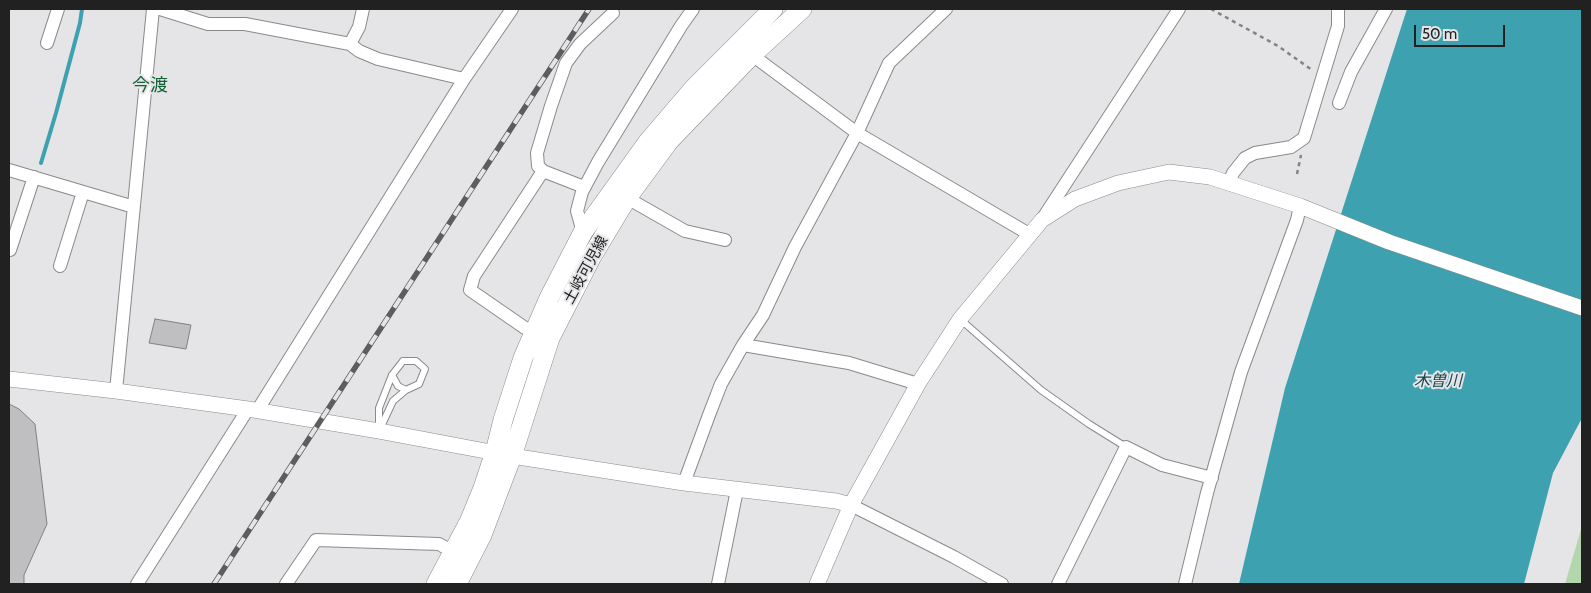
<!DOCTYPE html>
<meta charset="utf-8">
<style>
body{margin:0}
#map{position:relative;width:1591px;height:593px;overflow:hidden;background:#e5e4e7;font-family:Cabin,sans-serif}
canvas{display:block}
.frame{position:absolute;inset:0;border:10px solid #212122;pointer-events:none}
.scale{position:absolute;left:1414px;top:25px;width:91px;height:22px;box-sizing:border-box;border:2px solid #212122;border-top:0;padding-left:6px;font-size:15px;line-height:18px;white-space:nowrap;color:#212122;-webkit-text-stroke:4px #e5e4e7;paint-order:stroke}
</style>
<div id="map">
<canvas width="1591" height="593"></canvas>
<div class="frame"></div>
<div class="scale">50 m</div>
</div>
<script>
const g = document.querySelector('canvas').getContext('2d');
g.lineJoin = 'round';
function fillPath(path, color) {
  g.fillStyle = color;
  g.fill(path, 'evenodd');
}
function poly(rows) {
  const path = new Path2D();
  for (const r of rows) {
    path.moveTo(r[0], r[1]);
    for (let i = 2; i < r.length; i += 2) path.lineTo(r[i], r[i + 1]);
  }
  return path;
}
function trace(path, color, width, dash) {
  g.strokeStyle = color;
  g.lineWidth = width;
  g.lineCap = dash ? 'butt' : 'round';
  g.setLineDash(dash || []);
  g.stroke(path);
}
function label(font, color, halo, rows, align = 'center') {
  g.font = font + ' Cabin,"Noto Sans JP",sans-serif';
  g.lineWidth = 4;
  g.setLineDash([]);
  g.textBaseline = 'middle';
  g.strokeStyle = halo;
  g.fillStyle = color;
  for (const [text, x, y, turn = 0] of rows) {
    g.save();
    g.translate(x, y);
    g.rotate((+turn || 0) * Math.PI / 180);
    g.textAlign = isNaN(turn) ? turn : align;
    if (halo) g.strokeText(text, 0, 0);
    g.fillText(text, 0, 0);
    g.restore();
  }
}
fillPath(poly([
 [1582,526,1582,584,1565,584]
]), '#b4d6ad');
fillPath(poly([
 [1407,9,1582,9,1582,418,1553,473,1524,584,1239,584,1285,388]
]), '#3da1af');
trace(poly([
 [41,163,56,113,80,23,82,9]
]), '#3da1af', 4);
const building = poly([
 [155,319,191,325,186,349,149,343,155,319],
 [9,404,19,409,35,424,47,524,24,575,24,584,9,584,9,404]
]);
fillPath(building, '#bfbfc1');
trace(building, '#818183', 1);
const service = poly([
 [961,320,1041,390,1089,424,1126,447],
 [403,361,416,361,425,369,419,384,406,390,393,401,379,431,379,408,392,375,403,361],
 [392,375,398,386,406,390]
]);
const minor = poly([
 [160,9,208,24,245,24,350,44,359,51,378,59,464,79],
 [47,43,58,9],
 [350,44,359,27,363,9],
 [752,55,857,133,1029,234],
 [1339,103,1351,72,1386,9],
 [9,170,134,207],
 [1229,183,1233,173,1245,158,1255,153,1291,147,1304,138,1338,26,1338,9],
 [584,187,543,171,538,166,537,153,551,106,566,63,580,44,613,13],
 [627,198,685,231,725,240],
 [1043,218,1179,9],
 [583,232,577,211,582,192,598,162,681,26,693,9],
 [10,250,34,177],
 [60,266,83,192],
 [535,330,525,328,470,290,474,276,543,171],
 [743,345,849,363,918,384],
 [116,391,153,9],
 [257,411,464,79,512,9],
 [684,483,709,415,721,384,743,345,763,315,795,247,857,133,889,63,946,9],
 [851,505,954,557,1002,584],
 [137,584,248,409],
 [286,584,316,540,439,544,453,552],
 [718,584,737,490],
 [1058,584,1126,447,1162,465,1212,478],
 [1185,584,1207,493,1241,372,1297,220,1300,206]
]);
const tertiary = poly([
 [9,379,116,391,248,409,379,431,512,456,684,483,836,501,851,505],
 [817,584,851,505,918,384,960,319,1042,220,1075,199,1118,183,1169,172,1210,177,1300,206,1389,242,1582,308]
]);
const primary = poly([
 [436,584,469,522,483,488,495,452,503,420,523,358,549,298,583,232,647,143,694,88,773,9],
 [457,584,482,535,512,456,550,338,592,256,627,198,669,141,752,55,802,9]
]);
trace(service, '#8a8a8c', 8);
trace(minor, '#8a8a8c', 14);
trace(tertiary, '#8a8a8c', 16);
trace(primary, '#8a8a8c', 20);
trace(poly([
 [1211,9,1278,46,1312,70],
 [1297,174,1301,155]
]), '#848385', 2.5, [4, 4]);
trace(service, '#fff', 6);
trace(minor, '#fff', 12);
trace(tertiary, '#fff', 15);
trace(primary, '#fff', 19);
const rail = poly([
 [214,584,589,9]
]);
trace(rail, '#5d5d5e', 5.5);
trace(rail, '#e5e4e7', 4, [11]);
label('15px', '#212122', '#e5e4e7', [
 ["土岐可児線",586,270,-61]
]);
label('italic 16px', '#19454c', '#e5e4e7', [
 ["木曽川",1438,381]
]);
label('18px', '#156238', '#e5e4e7', [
 ["今渡",150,86]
]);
</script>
